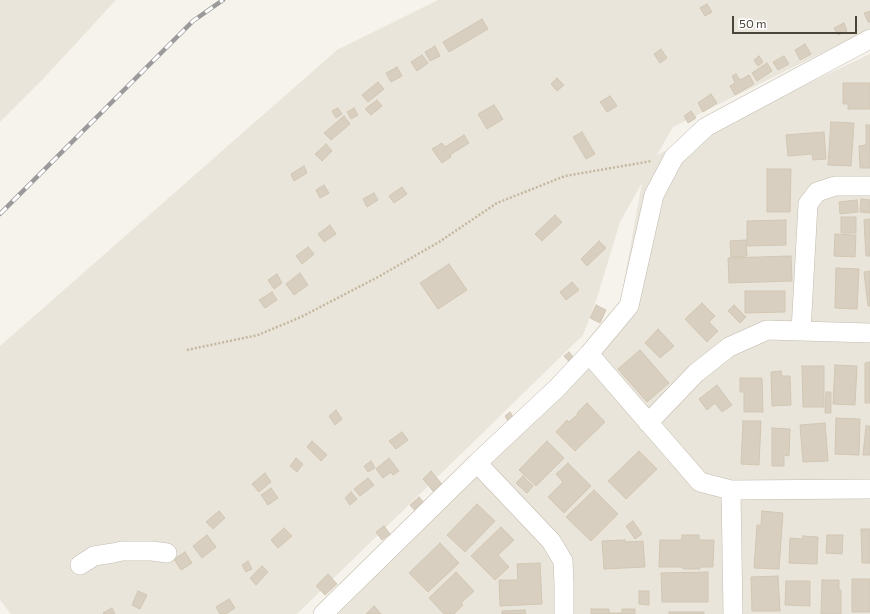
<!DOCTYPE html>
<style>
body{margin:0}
#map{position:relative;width:870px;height:614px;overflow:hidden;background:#f6f3ec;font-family:Commissioner,sans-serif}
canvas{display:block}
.scale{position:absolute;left:732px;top:16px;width:125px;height:18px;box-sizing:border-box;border:2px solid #4b4439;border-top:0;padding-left:5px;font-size:12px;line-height:14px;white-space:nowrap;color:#4b4439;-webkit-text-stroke:3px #fff;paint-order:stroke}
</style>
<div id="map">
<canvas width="870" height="614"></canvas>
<div class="scale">50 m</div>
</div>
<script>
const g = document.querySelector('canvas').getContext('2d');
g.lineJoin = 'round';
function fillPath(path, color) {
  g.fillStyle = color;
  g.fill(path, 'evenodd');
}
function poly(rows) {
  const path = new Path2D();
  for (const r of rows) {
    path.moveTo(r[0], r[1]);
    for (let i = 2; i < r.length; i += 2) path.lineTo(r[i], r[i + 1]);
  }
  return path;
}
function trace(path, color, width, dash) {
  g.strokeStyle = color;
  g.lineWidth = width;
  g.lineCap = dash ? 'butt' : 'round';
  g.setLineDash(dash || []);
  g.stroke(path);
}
fillPath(poly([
 [0,0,116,0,43,79,0,122],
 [438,0,870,0,870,29,673,127,657,155,870,54,870,614,326,614,616,325,642,183,620,222,597,298,583,335,297,614,11,614,0,600,0,346,337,50]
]), '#eae5da');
const building = poly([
 [707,4,712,12,705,16,700,8,707,4],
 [870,11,870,22,868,22,864,13,870,11],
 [482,19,488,29,449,52,443,42,482,19],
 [844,23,847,31,838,35,834,28,844,23],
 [805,44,811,54,800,60,795,50,805,44],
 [435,46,440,56,430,61,425,52,435,46],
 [661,49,667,58,660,63,654,54,661,49],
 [422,55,428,63,417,71,411,62,422,55],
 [759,56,763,62,758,66,754,60,759,56],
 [784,56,789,64,778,70,773,62,784,56],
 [767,63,772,71,757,81,752,73,767,63],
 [397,67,402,76,391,82,386,73,397,67],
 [736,74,740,80,749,75,754,84,735,95,730,86,735,83,732,76,736,74],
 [557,78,564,85,557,91,551,84,557,78],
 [378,82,384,89,368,102,362,95,378,82],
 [843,83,870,83,870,109,848,109,848,104,843,104,843,83],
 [711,94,717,103,703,112,698,103,711,94],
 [610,96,617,106,607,112,600,102,610,96],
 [377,100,382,106,371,115,365,109,377,100],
 [494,105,503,119,487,129,478,114,494,105],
 [338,108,342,114,336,118,332,111,338,108],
 [354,108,358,115,351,119,347,112,354,108],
 [691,111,696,118,688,123,684,116,691,111],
 [344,116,350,124,331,140,324,133,344,116],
 [831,122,854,123,851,166,828,165,831,122],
 [866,125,870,125,870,168,860,168,859,146,866,145,866,125],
 [582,132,595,154,586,159,573,137,582,132],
 [824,132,826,159,813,160,812,154,788,156,786,135,824,132],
 [464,135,469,143,450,155,451,157,442,163,432,149,442,143,445,147,464,135],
 [326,144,332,151,322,161,315,154,326,144],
 [304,166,307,173,294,181,291,174,304,166],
 [767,169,791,169,790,212,767,212,767,169],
 [324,185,329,193,320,198,316,190,324,185],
 [402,187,407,194,394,203,389,196,402,187],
 [374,193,378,200,367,207,363,199,374,193],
 [861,199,870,200,870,213,860,212,861,199],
 [857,200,858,212,840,214,839,202,857,200],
 [555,215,562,222,542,241,535,234,555,215],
 [841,217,856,217,856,233,841,233,841,217],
 [870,219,870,256,866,256,864,220,870,219],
 [786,220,786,245,747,246,747,221,786,220],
 [330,225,336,234,324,242,318,234,330,225],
 [835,234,856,235,855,257,834,256,835,234],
 [746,240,747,256,731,257,730,241,746,240],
 [599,241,606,248,587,266,581,259,599,241],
 [308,247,314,254,302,264,296,256,308,247],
 [791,256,792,281,729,283,728,258,791,256],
 [449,264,467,290,438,309,420,283,449,264],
 [836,268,859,269,857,309,835,308,836,268],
 [870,271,870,306,868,306,864,272,870,271],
 [300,273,308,285,294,295,286,284,300,273],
 [277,274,282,283,274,289,268,280,277,274],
 [572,282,579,290,566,300,560,292,572,282],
 [745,291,785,291,785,312,745,313,745,291],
 [272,292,277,300,265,308,259,300,272,292],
 [702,303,715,316,709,322,718,331,707,342,685,319,702,303],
 [596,305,606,310,600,323,590,318,596,305],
 [734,305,746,317,740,323,728,311,734,305],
 [658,329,674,346,660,358,645,343,658,329],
 [640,350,669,383,647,402,618,369,640,350],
 [569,352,576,360,571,364,564,356,569,352],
 [870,362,870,403,865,403,865,363,870,362],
 [835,365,857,366,855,405,833,404,835,365],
 [802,366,824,366,824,407,803,407,802,366],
 [781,371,782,376,790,376,791,405,772,406,771,372,781,371],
 [740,378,762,378,763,412,744,412,744,392,740,392,740,378],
 [717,385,732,405,722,412,715,403,707,410,699,399,717,385],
 [826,392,831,392,831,413,825,413,826,392],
 [587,403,605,422,575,451,556,432,567,420,569,422,578,414,577,413,587,403],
 [336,410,342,419,335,425,329,416,336,410],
 [510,412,515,420,509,423,505,416,510,412],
 [836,418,860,419,859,455,835,454,836,418],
 [743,421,761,421,759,465,741,464,743,421],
 [825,423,828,461,803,462,800,425,825,423],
 [866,426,870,426,870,455,863,455,866,426],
 [772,428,790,429,789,456,784,455,784,466,772,466,772,428],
 [402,432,408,440,396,449,389,441,402,432],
 [312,441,327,455,321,461,307,447,312,441],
 [547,441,564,458,536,486,519,470,547,441],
 [639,451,657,469,626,499,608,481,639,451],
 [296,458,303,464,297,472,290,466,296,458],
 [389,458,399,471,393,475,391,472,383,478,376,469,389,458],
 [371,461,375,468,368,472,364,466,371,461],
 [568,463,591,486,564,513,548,497,563,482,556,474,568,463],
 [431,471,446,489,437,496,423,479,431,471],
 [265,473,271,482,259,492,252,484,265,473],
 [523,476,533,486,527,493,516,483,523,476],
 [368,478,374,485,360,496,354,489,368,478],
 [271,488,278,498,268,505,261,495,271,488],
 [594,490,618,514,591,541,566,517,594,490],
 [351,492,357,499,350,505,345,498,351,492],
 [419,497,426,505,417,513,410,505,419,497],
 [477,504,495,521,465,552,447,535,477,504],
 [219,511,225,518,213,529,206,522,219,511],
 [762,511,783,513,779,569,754,568,757,525,761,525,762,511],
 [633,521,642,534,635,539,626,526,633,521],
 [384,526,390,534,382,540,376,532,384,526],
 [501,527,514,540,498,555,509,567,495,580,471,556,501,527],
 [284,528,292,536,278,548,271,540,284,528],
 [861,529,870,529,870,563,862,563,861,529],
 [207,535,216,547,202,558,193,546,207,535],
 [682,535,699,535,699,540,714,540,713,567,700,567,700,569,683,569,683,567,659,567,660,540,682,540,682,535],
 [827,535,843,535,842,554,826,553,827,535],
 [803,536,818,537,817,564,789,563,790,538,803,539,803,536],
 [625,540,625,542,643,541,645,567,604,569,602,541,625,540],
 [440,543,459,563,428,592,409,573,440,543],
 [185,552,192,563,181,570,174,559,185,552],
 [248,561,252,569,246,572,242,565,248,561],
 [540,563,542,604,500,606,499,580,518,580,517,564,540,563],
 [262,566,268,572,256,585,250,578,262,566],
 [456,572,474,591,461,603,463,605,454,614,444,614,429,598,456,572],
 [708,572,708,602,662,602,661,573,708,572],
 [328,574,337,584,325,595,316,586,328,574],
 [778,576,780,611,752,611,751,577,778,576],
 [852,579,870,579,870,612,852,612,852,579],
 [822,580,839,580,839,590,841,590,841,614,821,614,822,580],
 [786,581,810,581,810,606,785,605,786,581],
 [138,591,147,595,140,609,132,605,138,591],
 [639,591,649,591,649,605,639,604,639,591],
 [229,599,235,608,226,614,220,614,216,607,229,599],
 [374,606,381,614,366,614,374,606],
 [112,608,115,614,104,614,103,613,112,608],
 [591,609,609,609,609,613,622,613,622,609,635,609,635,614,591,614,591,609],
 [525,610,526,614,502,614,502,611,525,610],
 [669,612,704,612,704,614,669,614,669,612]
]);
fillPath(building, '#d8cfc1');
trace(building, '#d3c7b4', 1);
const minor = poly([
 [870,186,835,186,817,192,808,204,801,331,870,333],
 [589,354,700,482,731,490,870,489],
 [648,423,696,373,729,347,767,330,801,331],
 [477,463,551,541,563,561,564,584,564,614],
 [731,490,733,614],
 [80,565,94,556,113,553,122,551,152,551,167,553],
 [323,614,477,463,557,388,589,354,629,306,654,195,674,157,706,127,870,39]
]);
trace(minor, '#c2bbae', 20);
trace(poly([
 [187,350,258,335,301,317,378,277,439,242,497,203,565,176,652,161]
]), '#c4b79f', 2.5, [2, 2]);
trace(minor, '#fff', 19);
const rail = poly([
 [0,214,193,21,223,0]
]);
trace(rail, '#9a9a9a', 4.5);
trace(rail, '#fff', 3, [9]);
</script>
